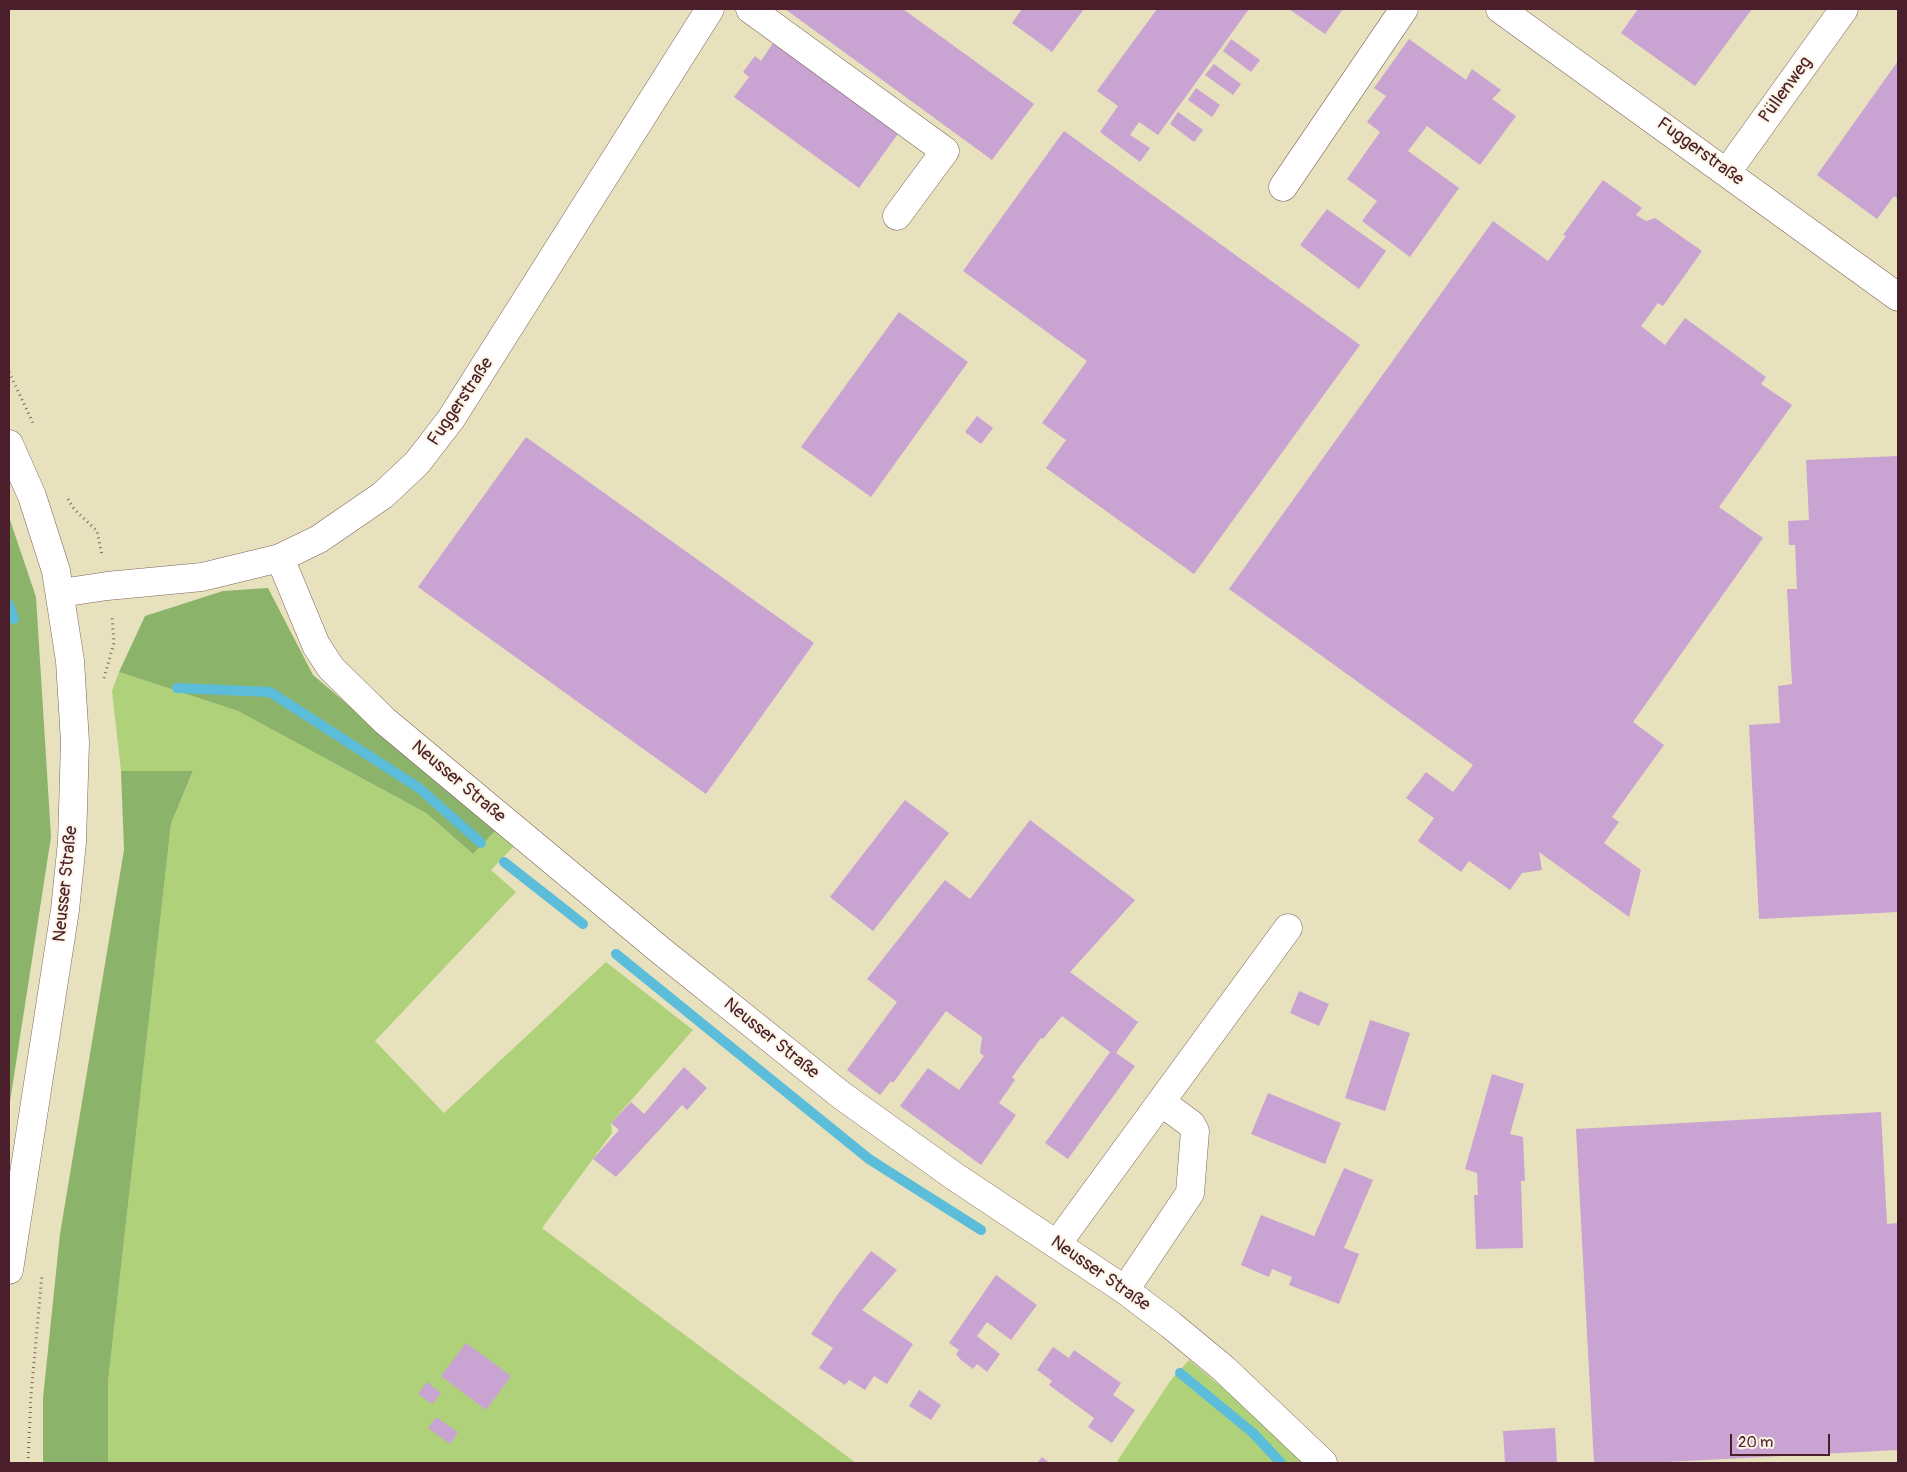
<!DOCTYPE html>
<meta charset="utf-8">
<style>
body{margin:0}
#map{position:relative;width:1907px;height:1472px;overflow:hidden;background:#e8e1bd;font-family:Pangolin,sans-serif}
canvas{display:block}
.frame{position:absolute;inset:0;border:10px solid #4a1f2b;pointer-events:none}
.scale{position:absolute;left:1730px;top:1434px;width:100px;height:22px;box-sizing:border-box;border:2px solid #4a1f2b;border-top:0;padding-left:6px;font-size:15px;line-height:18px;white-space:nowrap;color:#4a1f2b;-webkit-text-stroke:4px #fcf5e5;paint-order:stroke}
</style>
<div id="map">
<canvas width="1907" height="1472"></canvas>
<div class="frame"></div>
<div class="scale">20 m</div>
</div>
<script>
const g = document.querySelector('canvas').getContext('2d');
g.lineJoin = 'round';
function fillPath(path, color) {
  g.fillStyle = color;
  g.fill(path, 'evenodd');
}
function poly(rows) {
  const path = new Path2D();
  for (const r of rows) {
    path.moveTo(r[0], r[1]);
    for (let i = 2; i < r.length; i += 2) path.lineTo(r[i], r[i + 1]);
  }
  return path;
}
function trace(path, color, width, dash) {
  g.strokeStyle = color;
  g.lineWidth = width;
  g.lineCap = dash ? 'butt' : 'round';
  g.setLineDash(dash || []);
  g.stroke(path);
}
function label(font, color, halo, rows, align = 'center') {
  g.font = font + ' Pangolin,sans-serif';
  g.lineWidth = 4;
  g.setLineDash([]);
  g.textBaseline = 'middle';
  g.strokeStyle = halo;
  g.fillStyle = color;
  for (const [text, x, y, turn = 0] of rows) {
    g.save();
    g.translate(x, y);
    g.rotate((+turn || 0) * Math.PI / 180);
    g.textAlign = isNaN(turn) ? turn : align;
    if (halo) g.strokeText(text, 0, 0);
    g.fillText(text, 0, 0);
    g.restore();
  }
}
fillPath(poly([
 [119,672,238,711,426,813,473,854,496,830,514,846,491,870,516,892,375,1041,444,1113,606,962,693,1030,611,1123,612,1133,542,1228,856,1463,108,1463,108,1382,171,824,193,772,121,771,112,691],
 [1189,1360,1263,1421,1305,1463,1116,1463,1171,1380]
]), '#afd17a');
fillPath(poly([
 [9,517,36,597,51,837,9,1108],
 [268,588,313,675,496,830,473,854,426,813,238,711,119,672,145,616,223,591],
 [121,771,193,771,171,824,108,1382,108,1463,43,1463,43,1398,60,1234,124,850]
]), '#8bb36a');
trace(poly([
 [9,605,14,619],
 [177,688,270,692,419,788,481,843],
 [504,862,583,924],
 [616,954,869,1159,981,1230],
 [1180,1373,1253,1433,1281,1463]
]), '#5cbdda', 10);
fillPath(poly([
 [785,9,903,9,1034,104,992,160],
 [1022,9,1084,9,1052,52,1012,23],
 [1157,9,1249,9,1158,135,1139,122,1130,135,1150,148,1140,162,1100,132,1118,106,1097,91],
 [1289,9,1343,9,1325,34],
 [1638,9,1752,9,1695,86,1621,33],
 [1231,39,1260,60,1251,72,1223,51],
 [1409,39,1466,80,1472,69,1501,90,1492,99,1516,116,1480,165,1427,126,1408,151,1459,188,1410,257,1362,221,1377,201,1347,179,1380,132,1367,122,1386,96,1374,88],
 [775,40,900,131,859,188,734,97,749,77,743,72,755,56,761,61],
 [1898,61,1898,199,1894,196,1877,219,1817,175],
 [1214,64,1241,84,1233,95,1205,75],
 [1196,88,1220,105,1212,117,1188,100],
 [1178,112,1203,130,1194,142,1170,124],
 [1064,131,1360,345,1194,574,1046,468,1066,440,1042,423,1087,361,963,271],
 [1603,180,1642,208,1636,215,1646,221,1655,218,1702,251,1663,306,1658,303,1641,326,1665,345,1685,318,1766,377,1761,384,1792,405,1719,507,1763,538,1633,722,1664,745,1612,817,1619,822,1604,843,1641,870,1629,917,1539,852,1542,870,1522,873,1510,890,1469,861,1461,872,1418,841,1434,818,1406,798,1426,772,1453,792,1473,765,1229,589,1493,221,1548,261,1566,236,1563,235],
 [1327,209,1386,251,1359,289,1300,245],
 [899,312,968,362,871,497,801,447],
 [977,416,993,428,981,444,965,432],
 [526,437,814,643,706,794,418,587],
 [1898,456,1898,912,1759,919,1749,725,1780,723,1778,686,1792,684,1787,589,1797,589,1795,545,1789,545,1788,521,1809,520,1806,460],
 [905,800,949,833,873,931,830,897],
 [1030,820,1135,900,1070,972,1138,1022,1116,1053,1135,1066,1068,1159,1045,1143,1110,1052,1062,1016,1043,1039,1041,1038,1012,1077,1015,1080,999,1103,1016,1115,981,1165,900,1106,928,1068,959,1090,984,1056,980,1053,982,1037,946,1011,893,1083,891,1081,880,1095,847,1070,897,1002,867,979,945,880,970,899],
 [1299,991,1329,1004,1319,1026,1290,1013],
 [1370,1020,1410,1033,1385,1111,1345,1098],
 [684,1067,707,1088,687,1110,682,1105,616,1177,593,1159,619,1130,611,1123,631,1102,644,1114],
 [1492,1074,1524,1084,1510,1134,1523,1137,1525,1181,1521,1181,1523,1248,1476,1249,1474,1195,1478,1195,1477,1173,1465,1169],
 [1268,1093,1341,1123,1325,1164,1251,1134],
 [1881,1112,1887,1224,1898,1223,1898,1450,1647,1463,1594,1463,1576,1129],
 [1344,1168,1373,1180,1344,1248,1359,1254,1339,1304,1289,1285,1292,1277,1272,1269,1269,1277,1241,1265,1261,1215,1314,1236],
 [871,1251,897,1270,862,1310,913,1344,887,1384,874,1376,865,1390,849,1380,845,1385,819,1368,833,1348,811,1334,838,1294],
 [996,1275,1037,1305,1011,1340,987,1322,977,1336,1000,1354,987,1372,977,1364,973,1369,961,1360,956,1354,959,1350,949,1343],
 [466,1343,511,1376,486,1410,441,1376],
 [1053,1347,1069,1358,1074,1350,1121,1383,1113,1395,1135,1410,1112,1443,1088,1427,1094,1418,1049,1385,1052,1381,1037,1370],
 [427,1382,441,1393,432,1404,418,1394],
 [919,1390,941,1405,931,1420,909,1406],
 [436,1417,458,1432,450,1444,428,1428],
 [1555,1428,1557,1463,1505,1463,1503,1431],
 [1042,1457,1050,1463,1037,1463]
]), '#c9a3d2');
const minor = poly([
 [750,9,945,151,897,216],
 [1500,9,1898,297],
 [1727,172,1844,9],
 [1283,187,1404,9],
 [9,444,32,496,56,571,70,661,75,742,72,842,65,910,9,1270],
 [280,558,316,645,331,668,385,721,660,950,841,1095,954,1176,1125,1290,1171,1325,1223,1368,1323,1463],
 [61,593,107,586,202,577,280,558,319,539,383,495,417,463,451,419,710,9],
 [1057,1244,1288,928],
 [1125,1290,1190,1193,1195,1131,1191,1124,1161,1102]
]);
trace(minor, '#81635e', 29);
trace(poly([
 [9,372,33,423],
 [68,499,74,509,97,531,102,555],
 [104,678,114,643,112,616],
 [28,1463,31,1395,42,1275]
]), '#81635e', 3, [1, 4]);
trace(minor, '#fff', 28);
label('18px', '#4a1f2b', '#fcf5e5', [
 ["Püllenweg",1786,90,-54],
 ["Fuggerstraße",1700,152,36],
 ["Fuggerstraße",461,402,-56],
 ["Neusser Straße",458,782,40],
 ["Neusser Straße",66,884,-84],
 ["Neusser Straße",771,1039,39],
 ["Neusser Straße",1100,1274,35]
]);
</script>
